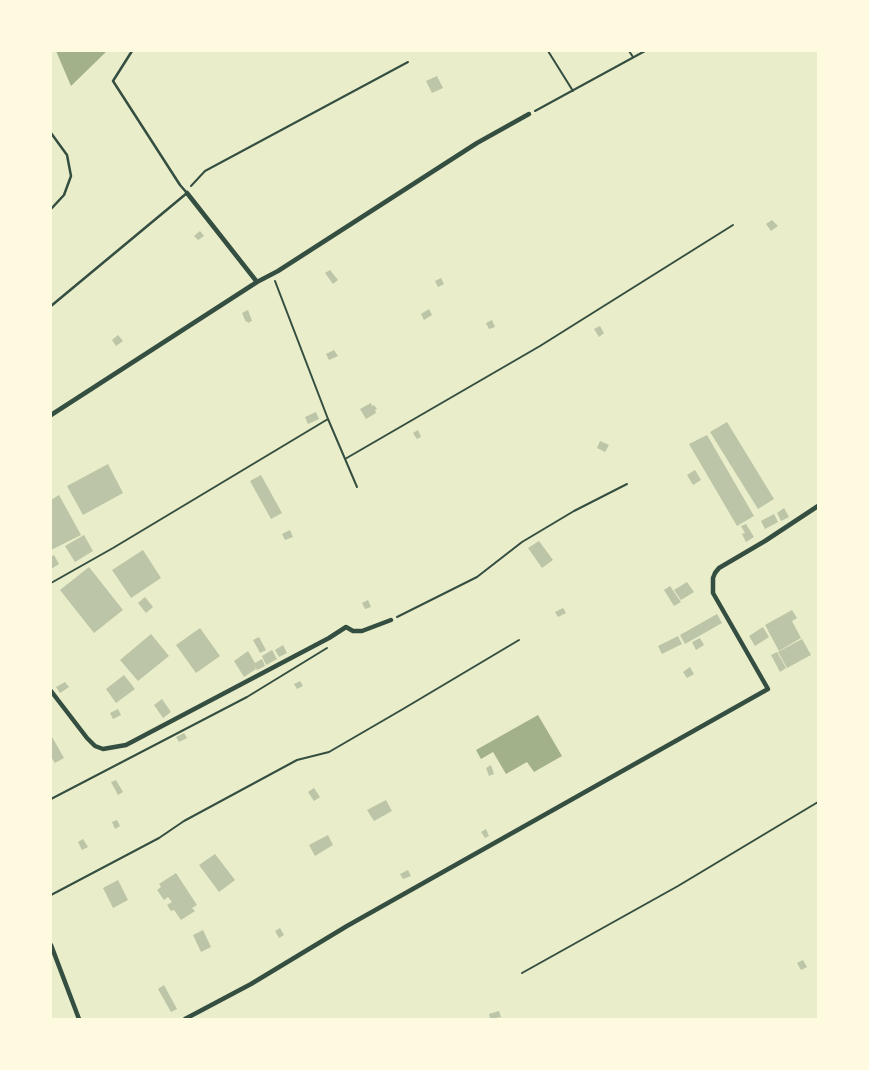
<!DOCTYPE html>
<style>
body{margin:0}
#map{position:relative;width:869px;height:1070px;overflow:hidden;background:#e9edc9;font-family:Cabin,sans-serif}
canvas{display:block}
.frame{position:absolute;inset:0;border:52px solid #fefae0;pointer-events:none}
</style>
<div id="map">
<canvas width="869" height="1070"></canvas>
<div class="frame"></div>
</div>
<script>
const g = document.querySelector('canvas').getContext('2d');
g.lineJoin = 'round';
function fillPath(path, color) {
  g.fillStyle = color;
  g.fill(path, 'evenodd');
}
function poly(rows) {
  const path = new Path2D();
  for (const r of rows) {
    path.moveTo(r[0], r[1]);
    for (let i = 2; i < r.length; i += 2) path.lineTo(r[i], r[i + 1]);
  }
  return path;
}
function trace(path, color, width, dash) {
  g.strokeStyle = color;
  g.lineWidth = width;
  g.lineCap = dash ? 'butt' : 'round';
  g.setLineDash(dash || []);
  g.stroke(path);
}
fillPath(poly([
 [56,51,107,51,71,86],
 [538,715,562,756,534,772,527,762,506,774,493,752,481,759,476,750]
]), '#a3b18a');
fillPath(poly([
 [437,76,443,88,432,93,426,81],
 [772,220,778,226,771,231,766,224],
 [200,231,204,236,198,240,194,236],
 [330,270,338,280,333,284,325,273],
 [441,278,444,284,438,287,435,281],
 [429,309,432,315,424,320,421,314],
 [248,310,252,321,248,323,247,321,246,322,242,313],
 [492,320,495,327,489,329,486,323],
 [600,326,604,333,599,337,594,329],
 [118,335,123,341,116,346,112,340],
 [334,350,338,356,329,360,326,354],
 [371,403,372,406,374,405,377,409,375,410,376,413,366,419,360,409],
 [316,412,319,419,308,424,305,417],
 [727,422,774,499,758,509,710,432],
 [418,430,421,437,417,439,413,433],
 [707,435,754,516,737,526,689,444],
 [600,441,609,445,605,452,597,448],
 [108,464,123,493,83,515,67,486],
 [695,470,701,480,693,485,687,475],
 [261,475,282,513,271,519,250,481],
 [59,495,81,535,51,550,51,500],
 [784,508,789,517,781,521,777,513],
 [774,514,778,522,765,529,761,521],
 [746,524,754,537,746,542,742,534,745,533,741,526],
 [290,530,293,537,285,540,282,534],
 [84,535,93,551,75,562,65,546],
 [539,541,553,560,542,568,528,548],
 [143,550,161,578,131,598,112,570],
 [54,555,59,564,51,569,51,557],
 [89,567,123,610,94,633,60,590],
 [687,582,694,592,681,600,674,590],
 [670,586,681,602,674,606,664,590],
 [145,597,153,607,146,613,138,603],
 [368,600,371,607,365,609,362,603],
 [563,608,566,613,558,617,555,612],
 [792,610,797,618,792,621,801,638,779,651,765,625],
 [717,614,722,623,685,644,680,635],
 [763,627,769,637,755,646,749,636],
 [200,628,220,656,196,673,176,645],
 [151,634,169,656,138,681,120,660],
 [678,636,682,644,662,654,658,646],
 [259,637,266,650,260,653,253,640],
 [700,638,704,645,696,650,692,642],
 [802,639,811,655,787,668,778,652],
 [283,645,287,653,279,657,275,650],
 [272,650,277,659,266,665,262,656],
 [248,651,255,663,262,659,265,666,257,670,253,663,256,669,244,677,234,661],
 [777,652,786,668,780,672,771,655],
 [690,667,694,674,687,678,683,672],
 [124,675,135,689,116,703,106,689],
 [300,681,303,686,297,689,294,684],
 [65,682,69,687,60,693,56,687],
 [162,699,171,712,163,718,154,705],
 [118,709,121,715,113,719,110,713],
 [184,733,187,738,179,742,176,737],
 [51,735,64,758,55,763,51,757],
 [491,765,494,774,489,776,486,768],
 [116,780,123,792,118,795,111,782],
 [314,788,320,797,314,801,308,792],
 [386,800,392,811,374,821,367,810],
 [117,820,120,826,115,829,112,822],
 [486,829,489,836,485,838,481,832],
 [328,835,333,845,315,856,309,845],
 [83,839,88,847,82,850,78,842],
 [215,854,235,880,219,892,199,865],
 [408,870,411,876,403,879,400,874],
 [176,873,197,905,192,908,195,911,181,920,174,910,171,911,167,905,172,902,168,897,164,900,157,890,161,887,159,884],
 [118,880,128,900,113,908,103,888],
 [280,928,284,935,279,938,275,931],
 [203,930,211,947,201,952,193,935],
 [803,960,807,967,801,970,797,963],
 [164,985,177,1009,171,1012,158,989],
 [499,1011,501,1017,490,1019,489,1014]
]), '#bcc5a7');
trace(poly([
 [548,51,573,91],
 [629,51,633,57],
 [535,111,645,51],
 [191,186,205,171,408,62],
 [275,281,328,419,357,487],
 [345,459,540,346,733,225],
 [51,583,113,548,328,419],
 [397,617,477,577,522,542,574,511,627,484],
 [51,799,247,697,327,648],
 [51,895,159,838,184,821,297,760,329,752,403,709,519,640],
 [522,973,678,886,818,802]
]), '#344e41', 2);
trace(poly([
 [51,133,67,155,71,176,64,195,51,209],
 [51,306,187,193,180,185,113,81,132,51]
]), '#344e41', 2.5);
trace(poly([
 [187,193,257,282],
 [51,415,257,282,278,271,477,143,529,114],
 [51,691,87,738,95,746,103,749,126,745,329,638,346,627,353,631,362,631,391,620],
 [51,945,79,1019],
 [185,1019,251,984,347,926,768,689,713,593,713,578,715,573,719,568,765,541,818,506]
]), '#344e41', 4.5);
</script>
